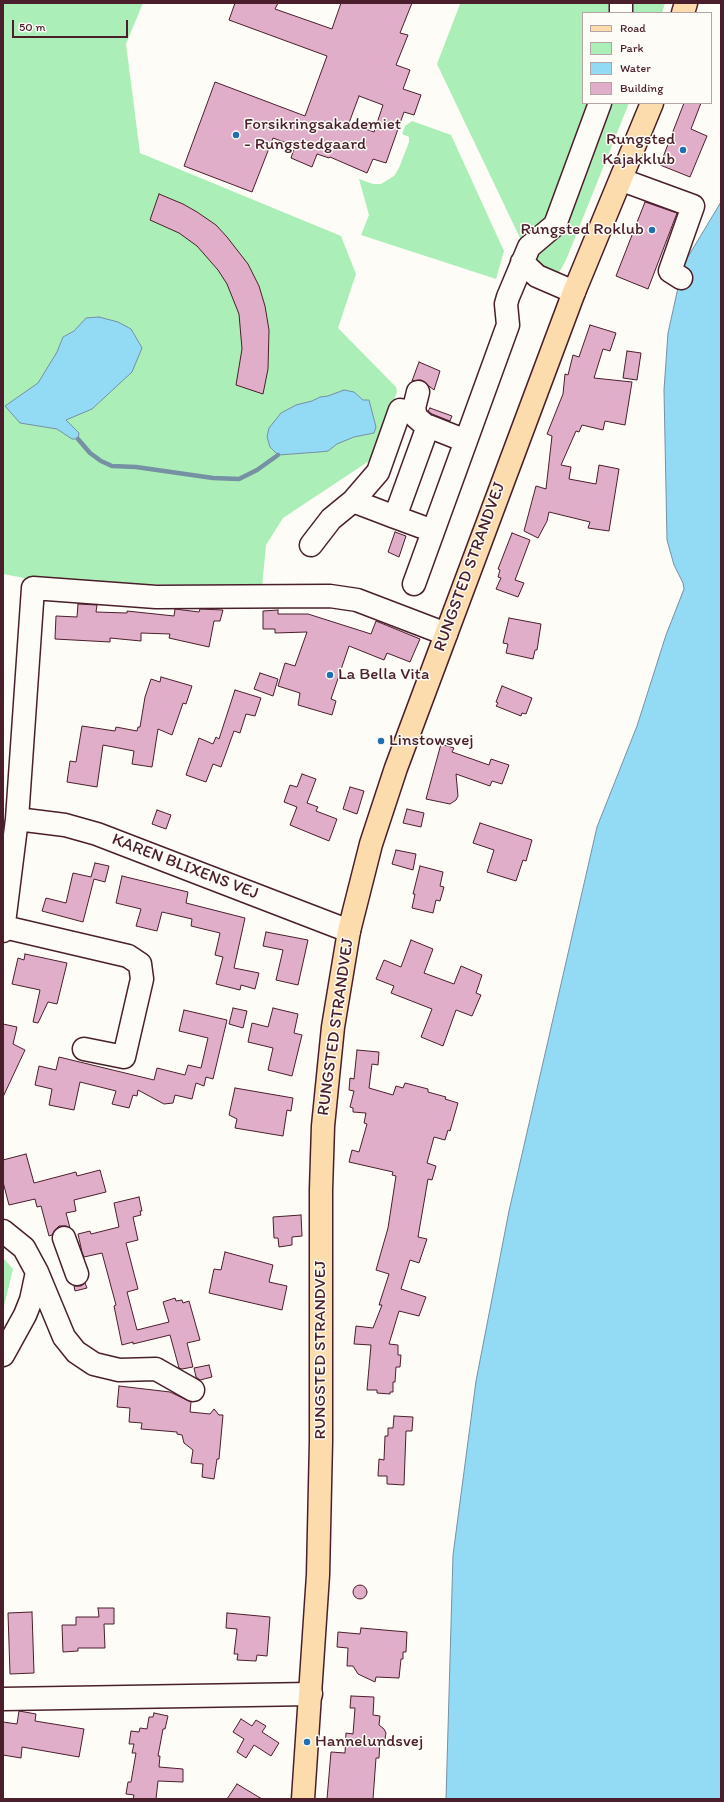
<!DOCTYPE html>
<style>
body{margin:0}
#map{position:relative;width:724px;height:1802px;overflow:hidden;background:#fdfcf7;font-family:Itim,sans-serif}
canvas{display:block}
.frame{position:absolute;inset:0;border:4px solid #4a1f2b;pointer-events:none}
.legend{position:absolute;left:582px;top:12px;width:130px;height:92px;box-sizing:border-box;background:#fdfcf7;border:1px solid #b5a4a5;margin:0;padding:5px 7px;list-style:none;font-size:12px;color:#4a1f2b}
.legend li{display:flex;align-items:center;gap:8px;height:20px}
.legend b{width:20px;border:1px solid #b5a4a5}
.scale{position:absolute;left:12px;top:20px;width:116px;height:18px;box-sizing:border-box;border:2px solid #4a1f2b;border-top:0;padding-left:5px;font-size:12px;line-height:14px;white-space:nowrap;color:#4a1f2b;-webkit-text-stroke:3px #fdfcf7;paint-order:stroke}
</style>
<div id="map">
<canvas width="724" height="1802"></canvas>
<div class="frame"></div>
<ul class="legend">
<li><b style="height:5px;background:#fcdcac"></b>Road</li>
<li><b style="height:11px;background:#aceeb7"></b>Park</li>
<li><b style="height:11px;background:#93dbf5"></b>Water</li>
<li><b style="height:11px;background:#e1aeca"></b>Building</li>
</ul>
<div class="scale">50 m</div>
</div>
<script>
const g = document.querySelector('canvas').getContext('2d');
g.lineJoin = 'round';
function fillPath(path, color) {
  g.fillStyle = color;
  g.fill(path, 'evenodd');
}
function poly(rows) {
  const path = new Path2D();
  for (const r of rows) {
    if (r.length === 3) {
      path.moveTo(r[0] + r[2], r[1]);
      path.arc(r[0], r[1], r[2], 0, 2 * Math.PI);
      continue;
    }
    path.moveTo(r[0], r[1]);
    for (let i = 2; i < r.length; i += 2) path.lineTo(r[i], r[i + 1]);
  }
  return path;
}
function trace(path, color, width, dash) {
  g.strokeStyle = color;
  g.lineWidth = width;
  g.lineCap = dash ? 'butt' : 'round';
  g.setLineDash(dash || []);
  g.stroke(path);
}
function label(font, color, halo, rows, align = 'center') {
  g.font = font + ' Itim,sans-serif';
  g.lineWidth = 3;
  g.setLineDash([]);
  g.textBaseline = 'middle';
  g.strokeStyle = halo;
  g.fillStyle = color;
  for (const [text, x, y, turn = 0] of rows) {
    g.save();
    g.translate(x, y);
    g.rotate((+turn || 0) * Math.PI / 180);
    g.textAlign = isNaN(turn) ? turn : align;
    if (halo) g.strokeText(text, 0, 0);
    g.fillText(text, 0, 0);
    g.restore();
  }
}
fillPath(poly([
 [3,3,143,3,126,44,140,153,341,236,356,274,338,328,396,387,397,392,372,459,283,518,266,545,262,587,45,582,3,574],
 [463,3,613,3,613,13,583,13,583,103,594,103,549,221,521,240,437,64,460,4],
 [626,3,665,3,662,13,626,13],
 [607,103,629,103,566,260,560,271,556,275,535,268,533,253],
 [412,121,451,135,504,251,496,279,361,235,369,215,359,179,373,184,381,184,394,176,399,168,409,142,409,137,402,134,405,126],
 [3,1258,13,1269,3,1310]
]), '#aceeb7');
const water = poly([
 [721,202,721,1799,446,1799,453,1555,476,1381,509,1211,597,827,637,726,666,635,684,589,683,583,674,565,667,540,664,390,668,333,683,265,721,202],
 [99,317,118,322,131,329,134,334,142,348,132,372,92,409,66,420,79,433,78,439,72,439,57,429,20,423,5,406,38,383,57,352,63,337,74,331,86,318,99,317],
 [344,390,354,392,363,400,369,400,376,427,374,433,354,437,337,444,328,451,319,452,278,455,270,447,267,437,269,428,281,413,296,405,312,401,320,397,328,396,344,390]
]);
fillPath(water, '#93dbf5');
trace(water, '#7690a4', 1);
trace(poly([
 [78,439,90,453,101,461,112,466,136,467,213,478,239,479,257,470,278,455]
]), '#7690a4', 4.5);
const building = poly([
 [235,3,278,3,275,9,332,29,341,3,412,3,400,33,408,35,396,65,410,70,403,89,421,95,414,115,404,112,386,163,373,159,367,173,330,157,329,158,317,154,312,167,291,158,295,146,273,138,252,192,184,166,215,82,305,116,327,56,229,20,235,3],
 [359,96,383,105,374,132,349,123,359,96],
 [684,103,701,103,691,129,707,136,690,177,660,165,684,103],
 [159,194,183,204,197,212,216,225,227,237,248,264,259,286,265,306,269,330,268,369,263,394,236,385,242,349,239,314,227,284,218,270,197,246,179,233,150,220,159,194],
 [645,202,677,213,648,289,616,276,645,202],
 [590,325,616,333,610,351,603,349,594,378,632,382,625,425,605,421,603,430,582,425,579,432,576,431,561,465,571,467,569,479,596,484,599,465,619,469,609,531,588,528,590,522,549,512,547,521,538,538,524,531,536,486,546,489,552,436,547,434,563,394,565,374,568,375,573,355,579,357,590,325],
 [627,351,641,353,637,380,623,378,627,351],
 [419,362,440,371,434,390,421,380,412,381,419,362],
 [430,408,452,416,450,421,432,414,428,411,430,408],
 [395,532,406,536,399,557,388,552,395,532],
 [512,533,530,540,515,580,524,583,518,597,496,589,501,578,498,577,500,570,498,569,512,533],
 [78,604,97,605,96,612,127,613,127,611,174,616,175,609,199,612,200,609,223,610,220,621,214,621,209,647,169,638,170,634,141,633,141,641,110,638,110,642,55,639,56,616,77,617,78,604],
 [278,610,278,614,308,614,371,634,376,621,420,639,410,662,387,653,384,660,349,646,331,699,336,701,332,715,298,705,300,693,278,686,285,663,295,666,307,632,275,633,275,629,263,629,263,611,278,610],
 [509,618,541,624,537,650,535,650,533,659,506,653,508,644,503,643,509,618],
 [260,673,278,679,273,696,254,689,260,673],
 [161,677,192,686,186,704,183,703,172,735,158,729,152,767,132,764,134,751,103,745,97,787,67,782,70,761,76,762,82,726,115,731,116,727,137,731,138,727,140,727,145,697,151,679,160,682,161,677],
 [502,686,532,698,526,714,522,713,521,716,496,706,498,703,496,702,502,686],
 [235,690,261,698,255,716,246,714,240,733,234,731,221,767,213,764,206,782,186,775,199,738,213,744,216,737,219,739,235,690],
 [441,744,454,748,452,752,489,765,491,759,509,765,502,784,492,781,490,786,456,774,458,796,456,800,450,804,426,799,441,744],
 [302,774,316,779,307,803,318,807,316,811,337,819,329,841,290,825,297,807,284,802,290,785,297,787,302,774],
 [350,787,364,791,357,814,343,809,350,787],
 [407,809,424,813,421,827,403,823,407,809],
 [157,810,171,815,166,829,152,824,157,810],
 [480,823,532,840,526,861,523,860,516,881,487,872,494,850,473,843,480,823],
 [396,850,416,854,413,870,392,864,396,850],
 [95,863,109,866,105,882,94,879,83,922,42,911,46,898,66,903,73,873,91,877,95,863],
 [420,866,443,872,440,886,444,887,440,901,436,900,433,913,412,908,415,894,413,894,420,866],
 [122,876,188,892,186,903,245,918,234,968,259,973,255,989,241,985,240,990,216,984,223,957,215,955,220,933,191,926,192,919,162,912,157,931,136,926,141,909,116,903,122,876],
 [266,932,308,940,298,985,276,980,283,950,263,946,266,932],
 [411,940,433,949,424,973,454,984,461,966,482,975,476,993,481,995,472,1016,456,1010,443,1046,421,1037,432,1009,391,993,394,986,376,979,384,960,401,967,411,940],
 [25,954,67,963,57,1004,48,1002,38,1023,33,1022,40,990,12,984,18,958,24,960,25,954],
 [233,1008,247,1011,243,1028,229,1024,233,1008],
 [273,1008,298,1014,294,1033,302,1035,292,1076,268,1070,273,1048,248,1042,252,1023,268,1027,273,1008],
 [184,1010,227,1020,213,1079,206,1077,204,1086,196,1083,192,1099,175,1095,173,1103,164,1104,138,1090,137,1096,133,1095,129,1108,112,1104,116,1091,80,1082,74,1110,49,1105,52,1089,35,1085,39,1066,56,1070,59,1057,154,1080,157,1068,185,1075,188,1065,201,1068,208,1038,179,1031,184,1010],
 [3,1024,17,1027,13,1044,25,1050,3,1097,3,1024],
 [357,1050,379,1052,378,1065,372,1064,369,1088,393,1095,396,1086,403,1088,405,1083,428,1089,428,1092,446,1097,445,1099,458,1103,450,1131,448,1130,445,1140,434,1137,427,1163,436,1166,432,1180,428,1179,418,1237,427,1239,419,1263,410,1260,401,1289,426,1297,419,1316,399,1311,389,1344,398,1345,398,1355,401,1355,400,1367,396,1367,395,1382,393,1382,393,1392,390,1392,390,1394,377,1393,377,1390,367,1390,371,1345,354,1344,356,1326,373,1328,382,1305,379,1305,389,1274,376,1270,388,1228,396,1176,392,1175,393,1172,349,1162,352,1150,359,1152,367,1124,364,1123,366,1113,353,1112,353,1108,350,1107,354,1091,349,1090,350,1078,354,1079,357,1050],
 [235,1088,293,1098,291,1111,287,1110,283,1136,235,1128,237,1119,229,1115,235,1088],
 [26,1154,34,1183,76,1172,77,1176,100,1170,106,1192,74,1200,76,1211,66,1213,70,1228,66,1226,59,1226,55,1230,52,1235,49,1236,41,1206,37,1207,35,1199,9,1205,3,1182,3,1160,26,1154],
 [139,1197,142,1211,140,1211,141,1215,133,1217,138,1240,126,1243,138,1289,127,1292,137,1330,169,1322,163,1302,175,1298,176,1301,182,1300,183,1303,189,1301,200,1340,187,1343,193,1367,182,1369,179,1368,170,1335,133,1344,133,1342,122,1345,114,1306,116,1305,102,1253,84,1257,82,1252,78,1234,90,1231,91,1234,119,1227,114,1203,139,1197],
 [301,1215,302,1236,292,1237,292,1245,279,1247,278,1238,274,1238,273,1217,301,1215],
 [225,1252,273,1265,269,1282,287,1286,282,1310,209,1293,214,1269,221,1270,225,1252],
 [85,1283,87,1288,75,1291,74,1286,81,1286,85,1283],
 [209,1365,212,1377,200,1380,196,1377,194,1368,209,1365],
 [119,1386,170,1392,191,1402,190,1412,210,1414,214,1409,219,1415,223,1415,219,1459,217,1459,214,1479,202,1477,203,1464,191,1463,193,1450,184,1443,182,1435,177,1434,177,1432,141,1429,142,1423,129,1422,130,1408,117,1407,119,1386],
 [394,1416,413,1417,412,1431,406,1431,404,1485,387,1484,387,1476,378,1476,379,1459,384,1460,385,1436,388,1436,388,1428,393,1428,394,1416],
 [360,1592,7],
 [98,1608,114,1608,114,1624,104,1624,105,1648,78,1648,78,1651,63,1652,62,1625,76,1625,76,1617,99,1617,98,1608],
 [32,1612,34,1673,10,1674,8,1613,32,1612],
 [227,1613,270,1617,267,1656,257,1655,256,1661,237,1660,238,1654,234,1654,237,1629,226,1628,227,1613],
 [361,1628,407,1632,406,1652,403,1652,403,1659,401,1659,399,1678,376,1677,375,1682,358,1674,353,1666,347,1666,348,1648,337,1647,338,1632,360,1634,361,1628],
 [351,1696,374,1697,373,1715,380,1716,379,1725,384,1729,386,1733,385,1739,380,1742,379,1758,376,1758,373,1799,327,1799,331,1752,345,1753,346,1733,353,1734,355,1708,350,1708,351,1696],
 [19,1711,36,1714,35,1721,84,1729,79,1757,22,1747,21,1758,3,1755,3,1722,17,1724,19,1711],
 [154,1713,168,1716,165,1729,163,1729,158,1756,160,1756,159,1767,183,1769,183,1782,158,1781,156,1799,133,1799,134,1795,126,1794,128,1782,131,1782,136,1753,132,1753,134,1744,129,1744,131,1731,139,1732,140,1728,147,1729,149,1717,153,1717,154,1713],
 [241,1719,252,1726,256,1720,266,1726,262,1732,279,1743,271,1756,254,1745,246,1758,237,1752,244,1739,233,1732,241,1719],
 [237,1784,262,1799,227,1799,237,1784]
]);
fillPath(building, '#e1aeca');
trace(building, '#4a1f2b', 1);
const minor = poly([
 [621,13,621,3],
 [622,180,693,206,670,271,681,278],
 [522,262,537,276,574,292],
 [418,392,414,408,416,417,424,424],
 [353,501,378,472,400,410,415,413],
 [433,531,395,517,428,426,466,441],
 [311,545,331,519,353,501,395,517],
 [414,584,508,325,506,304,508,297,529,247,555,225,600,103],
 [17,819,65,825,97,834,349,931],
 [4,927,128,956,140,964,142,979,124,1057,84,1049],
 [3,931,17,819,33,588,156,597,330,596,357,600,446,634],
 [3,1231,24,1248,37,1272,64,1337,76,1352,94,1364,119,1370,156,1369,193,1390],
 [64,1238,77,1274],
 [3,1355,25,1315,31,1300,37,1272],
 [3,1699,311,1694]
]);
const major = poly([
 [683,13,686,3],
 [303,1799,318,1575,321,1441,321,1190,323,1126,333,1027,349,931,371,844,396,768,574,292,652,103]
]);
trace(minor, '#4a1f2b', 25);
trace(major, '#4a1f2b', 25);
trace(minor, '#fdfcf7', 22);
trace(major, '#fcdcac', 22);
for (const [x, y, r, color] of [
 [236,135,4,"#1f6fb2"],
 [683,150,4,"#1f6fb2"],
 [652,230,4,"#1f6fb2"],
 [330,675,4,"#1f6fb2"],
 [381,741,4,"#1f6fb2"],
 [307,1742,4,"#1f6fb2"]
]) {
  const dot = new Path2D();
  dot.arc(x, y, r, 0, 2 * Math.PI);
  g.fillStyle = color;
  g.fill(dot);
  trace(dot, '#fdfcf7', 1.5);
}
label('17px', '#4a1f2b', '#fdfcf7', [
 ["Forsikringsakademiet",244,125],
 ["- Rungstedgaard",244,145],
 ["Rungsted",675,140,"right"],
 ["Kajakklub",675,160,"right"],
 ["Rungsted Roklub",644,230,"right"],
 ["La Bella Vita",338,675],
 ["Linstowsvej",389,741],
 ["Hannelundsvej",315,1742]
], 'left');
label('17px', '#4a1f2b', '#fdfcf7', [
 ["RUNGSTED STRANDVEJ",470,567,-70],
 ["KAREN BLIXENS VEJ",185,867,21],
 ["RUNGSTED STRANDVEJ",336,1027,-82],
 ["RUNGSTED STRANDVEJ",321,1350,-90]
]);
</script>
